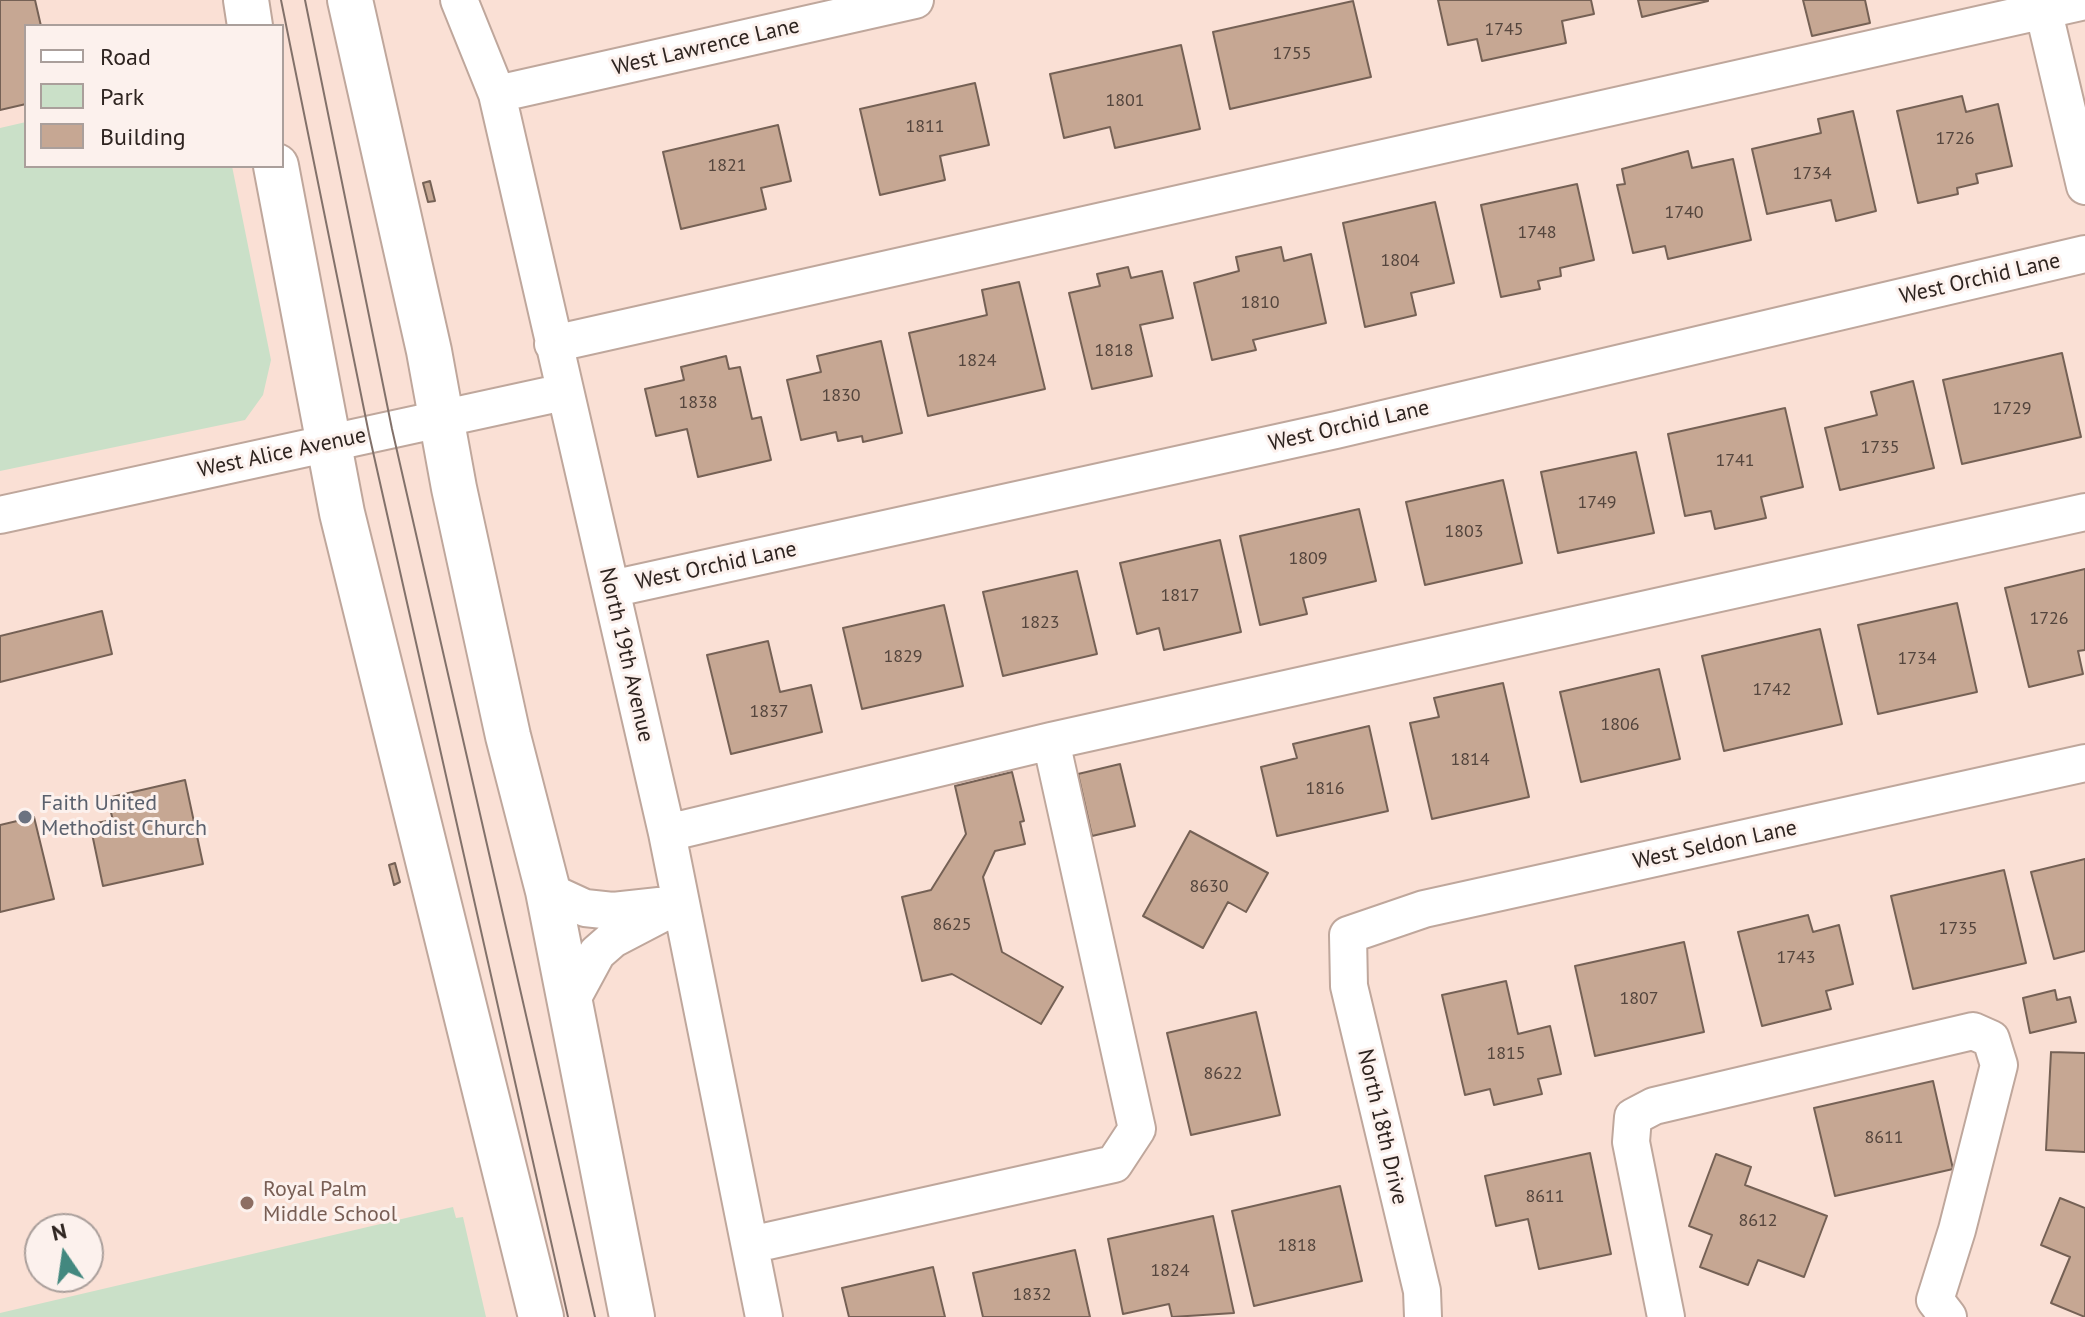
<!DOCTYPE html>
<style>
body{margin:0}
#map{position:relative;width:2085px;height:1317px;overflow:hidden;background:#fae0d5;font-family:"PT Sans",sans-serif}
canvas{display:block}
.legend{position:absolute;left:24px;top:24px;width:260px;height:144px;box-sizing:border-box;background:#fcf1ed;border:2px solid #aa9f9b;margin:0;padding:10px 14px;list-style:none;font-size:24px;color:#2e2420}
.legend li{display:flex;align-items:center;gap:16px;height:40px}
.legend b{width:40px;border:2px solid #aa9f9b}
.north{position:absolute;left:24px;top:1213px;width:80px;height:80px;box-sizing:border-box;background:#fcf1ed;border:2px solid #aa9f9b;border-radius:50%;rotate:347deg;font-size:22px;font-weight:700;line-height:32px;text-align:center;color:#2e2420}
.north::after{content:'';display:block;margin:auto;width:28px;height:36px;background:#43887f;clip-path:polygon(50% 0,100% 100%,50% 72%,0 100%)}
</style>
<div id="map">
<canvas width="2085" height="1317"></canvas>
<ul class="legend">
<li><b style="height:10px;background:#fff"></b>Road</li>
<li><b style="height:22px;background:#cae0c8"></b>Park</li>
<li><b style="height:22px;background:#c6a793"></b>Building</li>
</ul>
<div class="north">N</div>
</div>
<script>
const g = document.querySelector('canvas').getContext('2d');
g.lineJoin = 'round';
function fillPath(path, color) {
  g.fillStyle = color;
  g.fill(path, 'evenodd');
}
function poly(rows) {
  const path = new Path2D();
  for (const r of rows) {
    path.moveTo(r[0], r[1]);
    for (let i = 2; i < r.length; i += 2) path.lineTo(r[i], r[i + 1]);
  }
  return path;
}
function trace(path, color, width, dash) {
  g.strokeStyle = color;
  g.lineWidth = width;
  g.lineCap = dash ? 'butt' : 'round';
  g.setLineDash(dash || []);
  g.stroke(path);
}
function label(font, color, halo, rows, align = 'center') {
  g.font = font + ' "PT Sans",sans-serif';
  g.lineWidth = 6;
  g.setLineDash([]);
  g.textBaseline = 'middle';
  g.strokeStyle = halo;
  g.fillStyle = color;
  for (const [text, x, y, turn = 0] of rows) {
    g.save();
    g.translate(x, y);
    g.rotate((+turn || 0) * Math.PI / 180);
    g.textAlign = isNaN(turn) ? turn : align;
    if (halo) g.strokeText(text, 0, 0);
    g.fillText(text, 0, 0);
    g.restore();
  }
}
fillPath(poly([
 [26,122,26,166,232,166,271,360,263,395,245,420,0,471,0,128],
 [453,1207,456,1218,463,1217,486,1317,0,1317,0,1313]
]), '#cae0c8');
const building = poly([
 [0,0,35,0,41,26,26,26,26,104,0,110,0,0],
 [1438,0,1591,0,1594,14,1562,21,1566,43,1482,61,1477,39,1448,45,1438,0],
 [1638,0,1708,0,1708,1,1642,17,1638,0],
 [1803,0,1865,0,1870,23,1812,36,1803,0],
 [1353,1,1371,77,1230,109,1213,32,1353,1],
 [1181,45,1200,129,1115,148,1110,127,1064,138,1050,74,1181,45],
 [975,83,989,145,940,156,945,180,880,195,860,109,975,83],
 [1962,96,1966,112,1998,104,2012,166,1976,174,1978,183,1957,188,1958,194,1918,203,1897,111,1962,96],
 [1853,111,1876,211,1836,221,1831,200,1767,214,1752,149,1821,133,1818,119,1853,111],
 [778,125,791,181,761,188,766,209,681,229,663,152,778,125],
 [1688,151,1692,168,1733,159,1751,240,1668,259,1665,246,1633,253,1617,185,1625,184,1622,169,1688,151],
 [430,181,435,201,428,202,423,183,430,181],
 [1577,184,1594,260,1560,268,1561,276,1538,281,1540,289,1501,297,1481,205,1577,184],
 [1435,202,1454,283,1411,293,1416,315,1365,327,1343,223,1435,202],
 [1281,247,1284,261,1311,254,1326,323,1253,340,1256,350,1212,360,1194,283,1239,271,1236,257,1281,247],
 [1128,267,1131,278,1162,271,1173,318,1140,325,1152,376,1092,389,1069,293,1100,286,1097,274,1128,267],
 [1019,282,1045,389,928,416,909,333,987,315,982,290,1019,282],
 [881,341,902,433,863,442,862,436,838,441,836,432,801,440,787,380,821,372,817,356,881,341],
 [2062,353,2081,437,1962,464,1943,380,2062,353],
 [726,356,729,369,740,367,752,419,761,417,771,460,698,477,687,429,656,436,645,389,684,380,681,367,726,356],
 [1913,381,1934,468,1840,490,1825,428,1877,415,1871,392,1913,381],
 [1785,408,1803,487,1761,497,1766,518,1715,529,1711,511,1685,516,1668,434,1785,408],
 [1636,452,1654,533,1558,553,1541,472,1636,452],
 [1503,480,1522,563,1425,585,1406,502,1503,480],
 [1359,509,1376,581,1303,598,1307,614,1260,625,1240,536,1359,509],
 [1220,540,1241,632,1164,650,1159,628,1137,634,1120,563,1220,540],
 [2085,569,2085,650,2078,651,2083,674,2029,687,2005,588,2085,569],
 [1077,571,1097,654,1003,676,983,592,1077,571],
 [1957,603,1977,692,1878,714,1858,625,1957,603],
 [944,605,963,686,862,709,843,628,944,605],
 [102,611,112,654,0,682,0,636,102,611],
 [1820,629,1842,724,1724,751,1702,656,1820,629],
 [768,641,780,692,811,685,822,732,731,754,707,655,768,641],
 [1659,669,1680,759,1581,782,1560,692,1659,669],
 [1503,683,1529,797,1432,819,1410,723,1439,717,1434,698,1503,683],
 [1369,726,1388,811,1277,836,1261,767,1297,758,1293,744,1369,726],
 [1120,764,1135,826,1092,836,1078,774,1120,764],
 [1012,772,1024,821,1020,822,1025,844,995,851,983,877,1002,952,1063,987,1041,1024,952,974,922,981,902,897,931,890,966,834,955,786,1012,772],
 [185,780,203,864,103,886,90,824,113,820,107,798,185,780],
 [34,817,54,899,0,912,0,825,34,817],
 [1190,831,1268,873,1246,912,1228,902,1203,948,1143,916,1190,831],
 [2085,859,2085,951,2054,959,2031,872,2085,859],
 [395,863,400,882,394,885,389,865,395,863],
 [2004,870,2026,963,1913,989,1891,896,2004,870],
 [1808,915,1813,932,1839,925,1853,984,1826,991,1831,1009,1762,1026,1738,932,1808,915],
 [1684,942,1704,1032,1595,1056,1575,966,1684,942],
 [1506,981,1518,1034,1550,1026,1561,1074,1538,1079,1542,1094,1494,1105,1490,1089,1465,1095,1442,995,1506,981],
 [2055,990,2057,1000,2070,997,2076,1022,2030,1033,2023,998,2055,990],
 [1256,1012,1280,1115,1191,1135,1167,1033,1256,1012],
 [2051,1052,2085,1053,2085,1152,2046,1150,2051,1052],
 [1933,1081,1953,1169,1835,1196,1814,1108,1933,1081],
 [1590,1153,1611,1254,1539,1269,1528,1219,1496,1226,1485,1176,1590,1153],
 [1716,1154,1751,1167,1745,1185,1827,1216,1804,1277,1758,1260,1748,1285,1700,1267,1712,1235,1689,1226,1716,1154],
 [1340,1186,1362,1281,1254,1306,1232,1211,1340,1186],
 [2060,1198,2085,1208,2085,1317,2051,1303,2070,1257,2041,1245,2060,1198],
 [1213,1216,1234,1313,1172,1317,1169,1304,1123,1314,1108,1239,1213,1216],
 [1075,1250,1090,1317,983,1317,973,1273,1075,1250],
 [933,1267,945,1317,849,1317,842,1288,933,1267]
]);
fillPath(building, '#c6a793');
trace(building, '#756155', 2);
const minor = poly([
 [459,0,497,94,667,833,764,1317],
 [2041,0,2085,186],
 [497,94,915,0],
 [553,344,2085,1],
 [0,515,564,392],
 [611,589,1336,430,2085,254],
 [667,833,1051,741,2085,512],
 [548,891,585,908,613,911,659,906],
 [571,1001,597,953,613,939,680,904],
 [750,1245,1114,1164,1137,1129,1051,741],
 [1423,1317,1422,1291,1349,986,1348,935,1424,909,2085,763],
 [1666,1317,1631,1142,1633,1117,1654,1106,1973,1031,1991,1039,1999,1065,1957,1230,1935,1300,1948,1317]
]);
const major = poly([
 [246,0,250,26],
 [350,0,429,351,454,488,508,736,548,891,632,1317],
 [276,166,342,513,541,1317]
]);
trace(minor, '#bfa79c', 40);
trace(major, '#bfa79c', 48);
trace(minor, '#fff', 36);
trace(major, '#fff', 44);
trace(poly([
 [281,0,369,434,568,1317],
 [305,0,392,429,595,1317]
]), '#82716a', 2);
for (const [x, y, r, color] of [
 [25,817,8,"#6b7280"],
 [247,1203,8,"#8d6e63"]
]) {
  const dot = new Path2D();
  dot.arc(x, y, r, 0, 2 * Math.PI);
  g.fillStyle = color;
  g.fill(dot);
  trace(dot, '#fcf1ed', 3);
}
label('18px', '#54453d', null, [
 ["1745",1504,30],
 ["1755",1292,54],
 ["1801",1125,101],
 ["1811",925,127],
 ["1726",1955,139],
 ["1821",727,166],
 ["1734",1812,174],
 ["1740",1684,213],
 ["1748",1537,233],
 ["1804",1400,261],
 ["1810",1260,303],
 ["1818",1114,351],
 ["1824",977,361],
 ["1830",841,396],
 ["1838",698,403],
 ["1729",2012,409],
 ["1735",1880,448],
 ["1741",1735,461],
 ["1749",1597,503],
 ["1803",1464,532],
 ["1809",1308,559],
 ["1817",1180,596],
 ["1726",2049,619],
 ["1823",1040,623],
 ["1829",903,657],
 ["1734",1917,659],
 ["1742",1772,690],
 ["1837",769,712],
 ["1806",1620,725],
 ["1814",1470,760],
 ["1816",1325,789],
 ["8630",1209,887],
 ["8625",952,925],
 ["1735",1958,929],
 ["1743",1796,958],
 ["1807",1639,999],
 ["1815",1506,1054],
 ["8622",1223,1074],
 ["8611",1884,1138],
 ["8611",1545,1197],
 ["8612",1758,1221],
 ["1818",1297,1246],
 ["1824",1170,1271],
 ["1832",1032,1295]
]);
label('22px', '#2e2420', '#fcf1ed', [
 ["West Lawrence Lane",706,47,-13],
 ["West Orchid Lane",1980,279,-13],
 ["West Orchid Lane",1349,426,-13],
 ["West Alice Avenue",282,453,-12],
 ["West Orchid Lane",716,566,-12],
 ["North 19th Avenue",626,655,77],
 ["West Seldon Lane",1715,845,-12],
 ["North 18th Drive",1382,1127,77]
]);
label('22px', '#5b616d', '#fcf1ed', [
 ["Faith United",41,804],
 ["Methodist Church",41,829]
], 'left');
label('22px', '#785e54', '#fcf1ed', [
 ["Royal Palm",263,1190],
 ["Middle School",263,1215]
], 'left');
</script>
